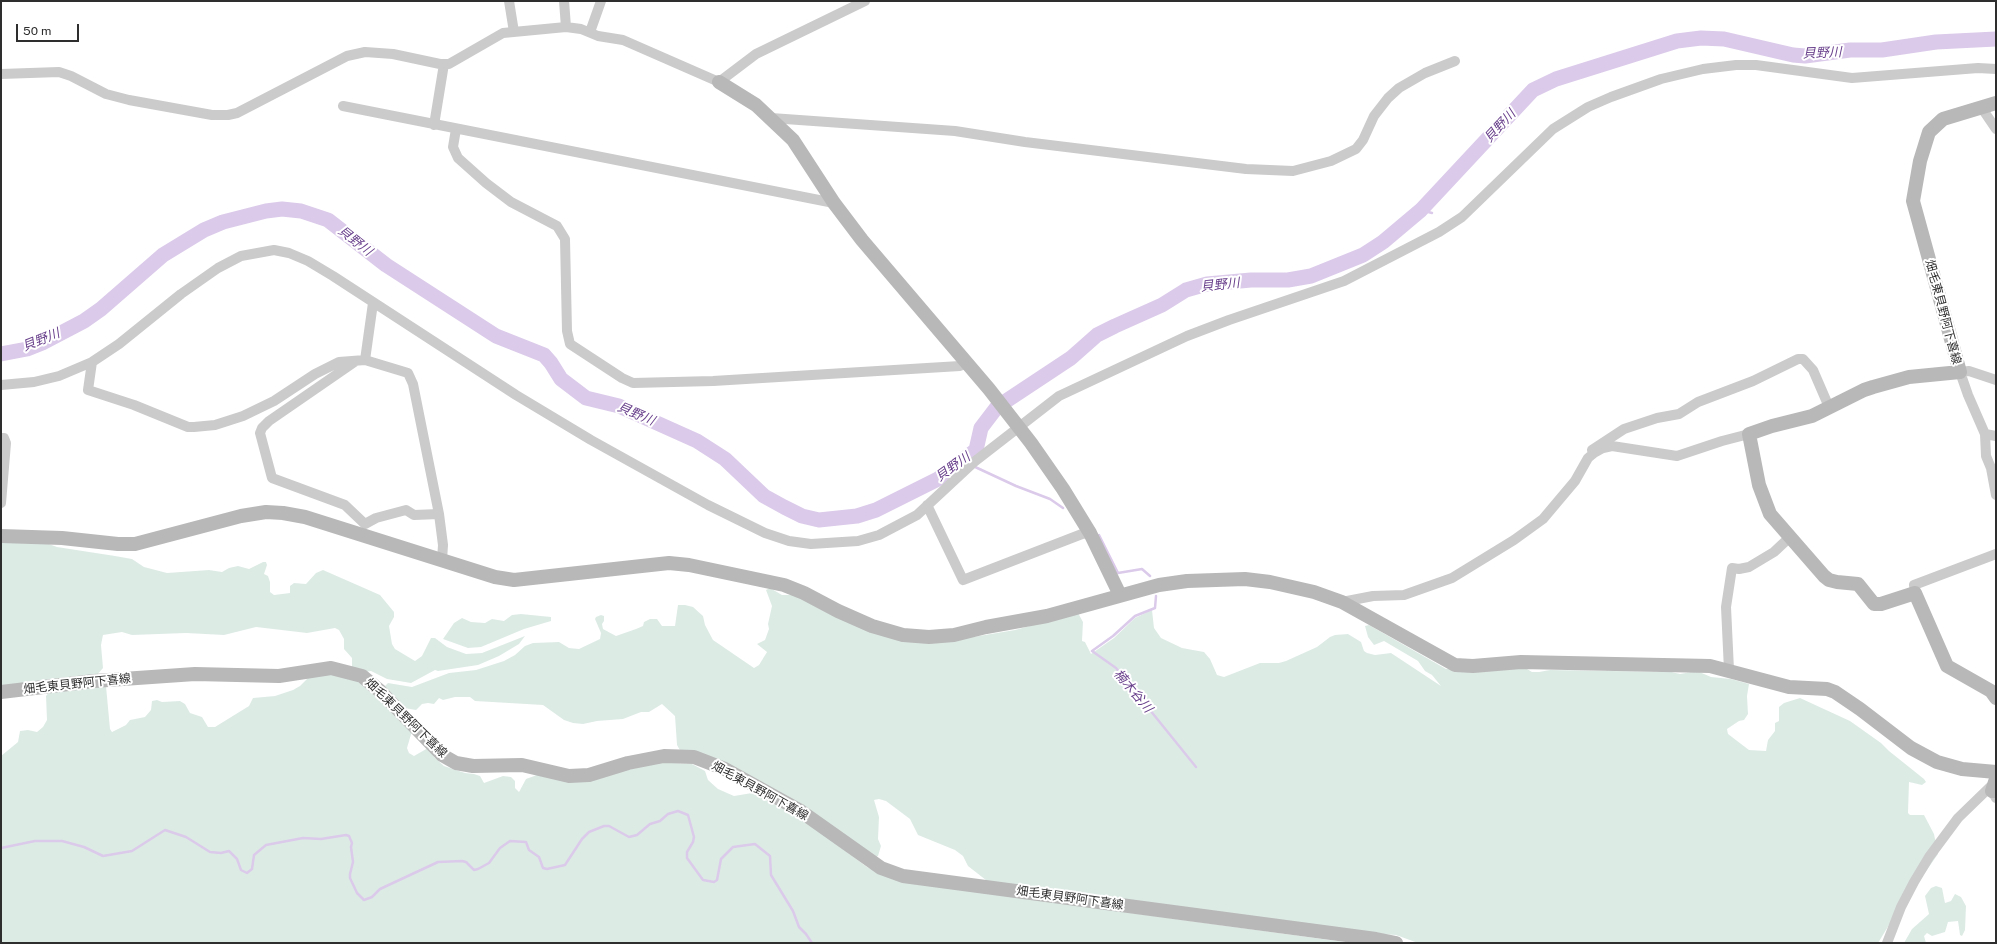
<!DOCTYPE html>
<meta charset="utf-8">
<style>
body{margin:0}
#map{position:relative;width:1997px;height:944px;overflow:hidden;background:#fff;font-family:"Public Sans",sans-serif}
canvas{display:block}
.frame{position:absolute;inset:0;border:2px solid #2e2e2e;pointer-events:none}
.scale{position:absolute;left:16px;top:24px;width:63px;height:18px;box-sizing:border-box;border:2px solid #2e2e2e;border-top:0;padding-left:5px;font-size:12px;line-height:14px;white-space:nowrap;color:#2e2e2e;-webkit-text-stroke:3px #fff;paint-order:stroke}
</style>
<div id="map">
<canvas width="1997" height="944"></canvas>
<div class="frame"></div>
<div class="scale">50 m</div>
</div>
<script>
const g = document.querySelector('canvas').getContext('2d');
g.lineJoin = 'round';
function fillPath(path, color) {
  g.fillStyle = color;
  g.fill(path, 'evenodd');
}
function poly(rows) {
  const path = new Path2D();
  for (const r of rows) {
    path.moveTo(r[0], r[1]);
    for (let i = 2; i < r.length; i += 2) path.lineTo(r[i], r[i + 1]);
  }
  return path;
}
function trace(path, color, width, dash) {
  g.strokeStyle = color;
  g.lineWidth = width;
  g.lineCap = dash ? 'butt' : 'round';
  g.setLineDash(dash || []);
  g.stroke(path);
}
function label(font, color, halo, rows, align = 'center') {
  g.font = font + ' "Public Sans","Noto Sans JP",sans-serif';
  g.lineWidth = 4;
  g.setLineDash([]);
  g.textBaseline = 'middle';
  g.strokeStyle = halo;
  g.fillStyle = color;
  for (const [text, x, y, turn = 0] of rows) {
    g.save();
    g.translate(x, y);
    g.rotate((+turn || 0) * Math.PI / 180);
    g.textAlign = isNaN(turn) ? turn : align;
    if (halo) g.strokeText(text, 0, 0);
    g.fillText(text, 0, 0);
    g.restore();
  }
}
fillPath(poly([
 [1,542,46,543,57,547,115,556,132,559,144,567,167,573,209,570,222,572,229,568,238,566,249,569,263,562,266,562,267,565,264,574,268,576,270,582,270,592,274,595,290,593,290,586,294,583,306,584,316,573,323,570,380,595,394,612,394,617,389,626,392,644,395,649,415,661,422,656,431,638,435,638,447,647,466,654,482,653,525,636,519,644,499,656,478,665,438,671,435,670,411,683,387,679,371,671,365,672,352,667,352,658,344,649,344,639,339,630,335,628,307,633,256,627,224,635,186,633,132,635,122,632,103,635,101,645,103,668,97,675,1,688],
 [770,588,782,595,794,595,869,629,973,637,1015,630,1078,613,1083,622,1082,641,1085,642,1091,654,1114,638,1135,618,1152,610,1154,628,1161,638,1182,648,1204,652,1210,659,1217,675,1224,677,1260,663,1279,663,1286,661,1317,647,1330,637,1335,635,1348,634,1361,642,1364,651,1367,653,1375,655,1391,653,1441,686,1432,675,1425,671,1418,661,1384,641,1374,645,1368,637,1365,626,1369,625,1446,669,1527,669,1532,672,1539,672,1550,670,1671,672,1680,674,1697,671,1711,677,1731,679,1749,684,1747,696,1748,714,1744,720,1739,721,1727,729,1728,734,1749,750,1766,751,1768,740,1775,731,1775,723,1779,721,1779,707,1784,703,1800,698,1850,721,1881,743,1889,751,1924,779,1926,782,1922,785,1909,782,1908,813,1910,815,1924,815,1934,834,1938,854,1892,920,1878,943,1418,943,1396,935,1349,932,991,884,968,866,963,856,955,850,918,835,910,819,886,801,879,799,874,800,879,817,878,839,881,846,878,856,876,857,681,752,677,745,675,716,662,704,649,712,641,712,623,719,597,721,583,724,573,723,564,720,543,705,475,701,470,697,455,697,443,700,439,698,434,704,428,703,422,704,416,710,404,708,384,687,388,683,412,687,449,673,476,670,504,661,515,655,525,646,533,643,559,642,569,648,579,649,600,639,601,633,595,619,596,617,601,615,604,616,604,621,602,624,603,629,616,636,636,629,643,626,644,622,650,619,657,619,662,626,675,626,678,605,685,605,693,607,703,616,705,625,713,640,754,668,759,665,767,652,757,644,765,640,769,629,768,624,772,606,766,590],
 [521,614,551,617,551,621,524,629,481,647,468,648,443,639,454,623,462,618,471,622,485,623,492,619,504,621,512,615],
 [331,673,357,678,412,731,407,748,409,753,414,756,428,748,431,751,434,757,444,766,465,773,474,774,480,776,484,783,503,776,511,777,515,781,515,788,519,792,526,779,537,775,656,762,692,764,705,771,708,780,718,789,734,796,752,793,783,809,813,827,867,867,883,875,918,884,1352,943,1,943,1,756,18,742,20,731,28,730,37,732,43,727,47,720,46,696,50,691,106,686,110,729,112,732,126,725,130,720,145,717,151,710,152,701,157,700,162,702,180,701,185,704,190,713,202,717,208,727,215,727,249,706,253,698,275,696,293,690,300,686,308,678],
 [1936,886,1942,888,1945,903,1951,901,1955,894,1961,897,1966,906,1965,930,1962,936,1960,935,1958,921,1948,922,1945,932,1932,936,1927,933,1924,936,1926,943,1904,943,1912,929,1929,914,1925,896,1931,888]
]), '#ddebe5');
trace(poly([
 [1421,210,1432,213],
 [964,460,969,463],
 [973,466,1016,486,1050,499,1063,508],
 [1099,535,1118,573,1142,569,1150,576],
 [1156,596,1155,608,1135,616,1113,636,1092,651,1116,668,1196,767],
 [1,848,35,841,62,841,84,847,103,856,132,851,165,830,186,837,210,852,221,853,229,851,237,859,241,870,247,873,252,869,254,855,266,845,303,838,321,839,346,835,349,836,352,843,351,847,353,862,350,874,350,878,357,893,364,900,372,897,380,889,438,862,462,861,466,862,474,870,478,869,489,863,500,848,510,841,526,842,529,850,539,857,543,868,547,869,565,865,582,839,589,832,604,826,609,826,629,837,637,835,650,824,660,821,668,814,678,811,688,815,694,837,693,842,687,852,687,858,703,880,714,882,717,880,721,859,733,847,755,844,770,856,771,875,793,911,799,927,806,934,812,943]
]), '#dbcaea', 2.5);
trace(poly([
 [1,354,27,349,42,343,84,321,101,309,163,255,204,230,223,222,266,211,282,209,301,211,328,220,386,265,496,336,544,355,551,363,561,379,586,398,619,406,697,441,725,459,764,496,784,507,802,516,819,520,857,516,876,510,938,479,976,450,981,428,997,407,1071,358,1097,335,1115,326,1162,305,1186,290,1207,284,1251,280,1288,280,1311,276,1363,255,1383,242,1421,210,1533,90,1556,79,1677,41,1701,38,1724,39,1793,55,1805,56,1850,50,1882,50,1936,42,1996,39]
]), '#dbcaea', 15);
trace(poly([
 [509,1,514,32],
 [564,1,566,27],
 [590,32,601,1],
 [1,74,59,72,71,76,106,94,129,100,212,115,228,115,237,113,347,56,365,52,393,54,440,64,449,64,503,33,566,27,581,29,598,36,623,40,719,82,756,54,865,1],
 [343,106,834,203],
 [1981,107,1996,129],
 [771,118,955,131,1025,142,1246,169,1293,171,1331,161,1356,149,1363,140,1374,116,1388,98,1399,88,1425,73,1455,61],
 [434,125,444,64],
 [456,129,453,147,458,158,486,183,511,202,557,226,565,239,567,331,570,344,622,378,633,383,713,381,960,366,967,363],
 [365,360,373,303],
 [356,361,269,421,262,428,260,433,272,478,345,505,365,524,376,518,406,510,414,515,439,514],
 [92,362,88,390,134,405,188,427,194,427,215,425,243,416,274,401,315,374,339,362,365,360,408,373,413,384,439,514,443,545,442,560],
 [1996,380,1969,371,1960,372,1968,395,1985,434,1986,456,1991,468,1996,495],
 [1,385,34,382,59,376,92,362,119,344,181,294,218,268,241,256,274,250,289,253,308,261,333,276,516,395,591,440,708,505,765,533,789,541,811,544,858,541,879,535,917,515,974,462,1059,396,1187,336,1229,320,1344,281,1439,232,1462,217,1553,129,1588,107,1611,97,1661,79,1703,69,1736,65,1756,65,1852,78,1978,68,1996,69],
 [1985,434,1996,436],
 [1,438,4,438,6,443,1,503],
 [1592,450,1624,429,1657,418,1679,414,1698,402,1753,381,1798,359,1803,359,1813,370,1829,407],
 [927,505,963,580,1082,534,1090,533],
 [1915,593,1914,585,1996,554],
 [1342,602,1373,596,1404,595,1452,578,1514,540,1543,519,1575,481,1588,458,1594,453,1603,448,1612,446,1677,456,1722,441,1749,434],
 [1729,670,1726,607,1732,568,1739,569,1749,567,1774,552,1790,537],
 [1887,943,1901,907,1914,882,1929,857,1958,818,1990,787,1996,798]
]), '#cbcbcb', 10);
trace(poly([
 [719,82,756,105,793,140,834,203,862,240,989,389,1031,443,1063,489,1090,533,1120,595],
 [1996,103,1943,119,1929,132,1920,161,1913,201,1960,372,1909,377,1873,387,1864,390,1812,416,1772,426,1749,434,1759,485,1770,514,1824,576,1829,580,1837,582,1858,584,1874,604,1881,604,1915,593,1947,666,1991,691,1996,698],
 [1,536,62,538,118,544,135,544,241,516,266,512,283,513,305,517,495,577,514,580,669,563,689,565,784,585,804,593,838,611,872,626,903,635,929,637,954,635,986,627,1047,616,1159,585,1187,581,1245,579,1270,582,1314,592,1342,602,1455,665,1473,666,1521,662,1710,666,1789,687,1827,689,1835,692,1860,709,1911,748,1937,762,1962,769,1996,772],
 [1,692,94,681,195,674,279,676,331,668,362,676,380,691,442,755,456,763,473,766,522,765,569,776,589,775,628,763,664,756,694,757,725,769,799,810,881,868,903,876,1376,939,1396,943],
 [1996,779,1992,791,1996,791]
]), '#b8b8b8', 14);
label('12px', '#2e2e2e', '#fff', [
 ["畑毛東貝野阿下喜線",1943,312,75],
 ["畑毛東貝野阿下喜線",77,684,-6],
 ["畑毛東貝野阿下喜線",406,718,44],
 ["畑毛東貝野阿下喜線",760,791,29],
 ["畑毛東貝野阿下喜線",1070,898,8]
]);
label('italic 13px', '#69408c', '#fff', [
 ["貝野川",1822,53,-2],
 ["貝野川",1500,126,-47],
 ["貝野川",355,241,38],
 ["貝野川",1220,285,-6],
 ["貝野川",41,340,-22],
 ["貝野川",636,414,23],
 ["貝野川",953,467,-36],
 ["楠木谷川",1133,691,50]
]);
</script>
